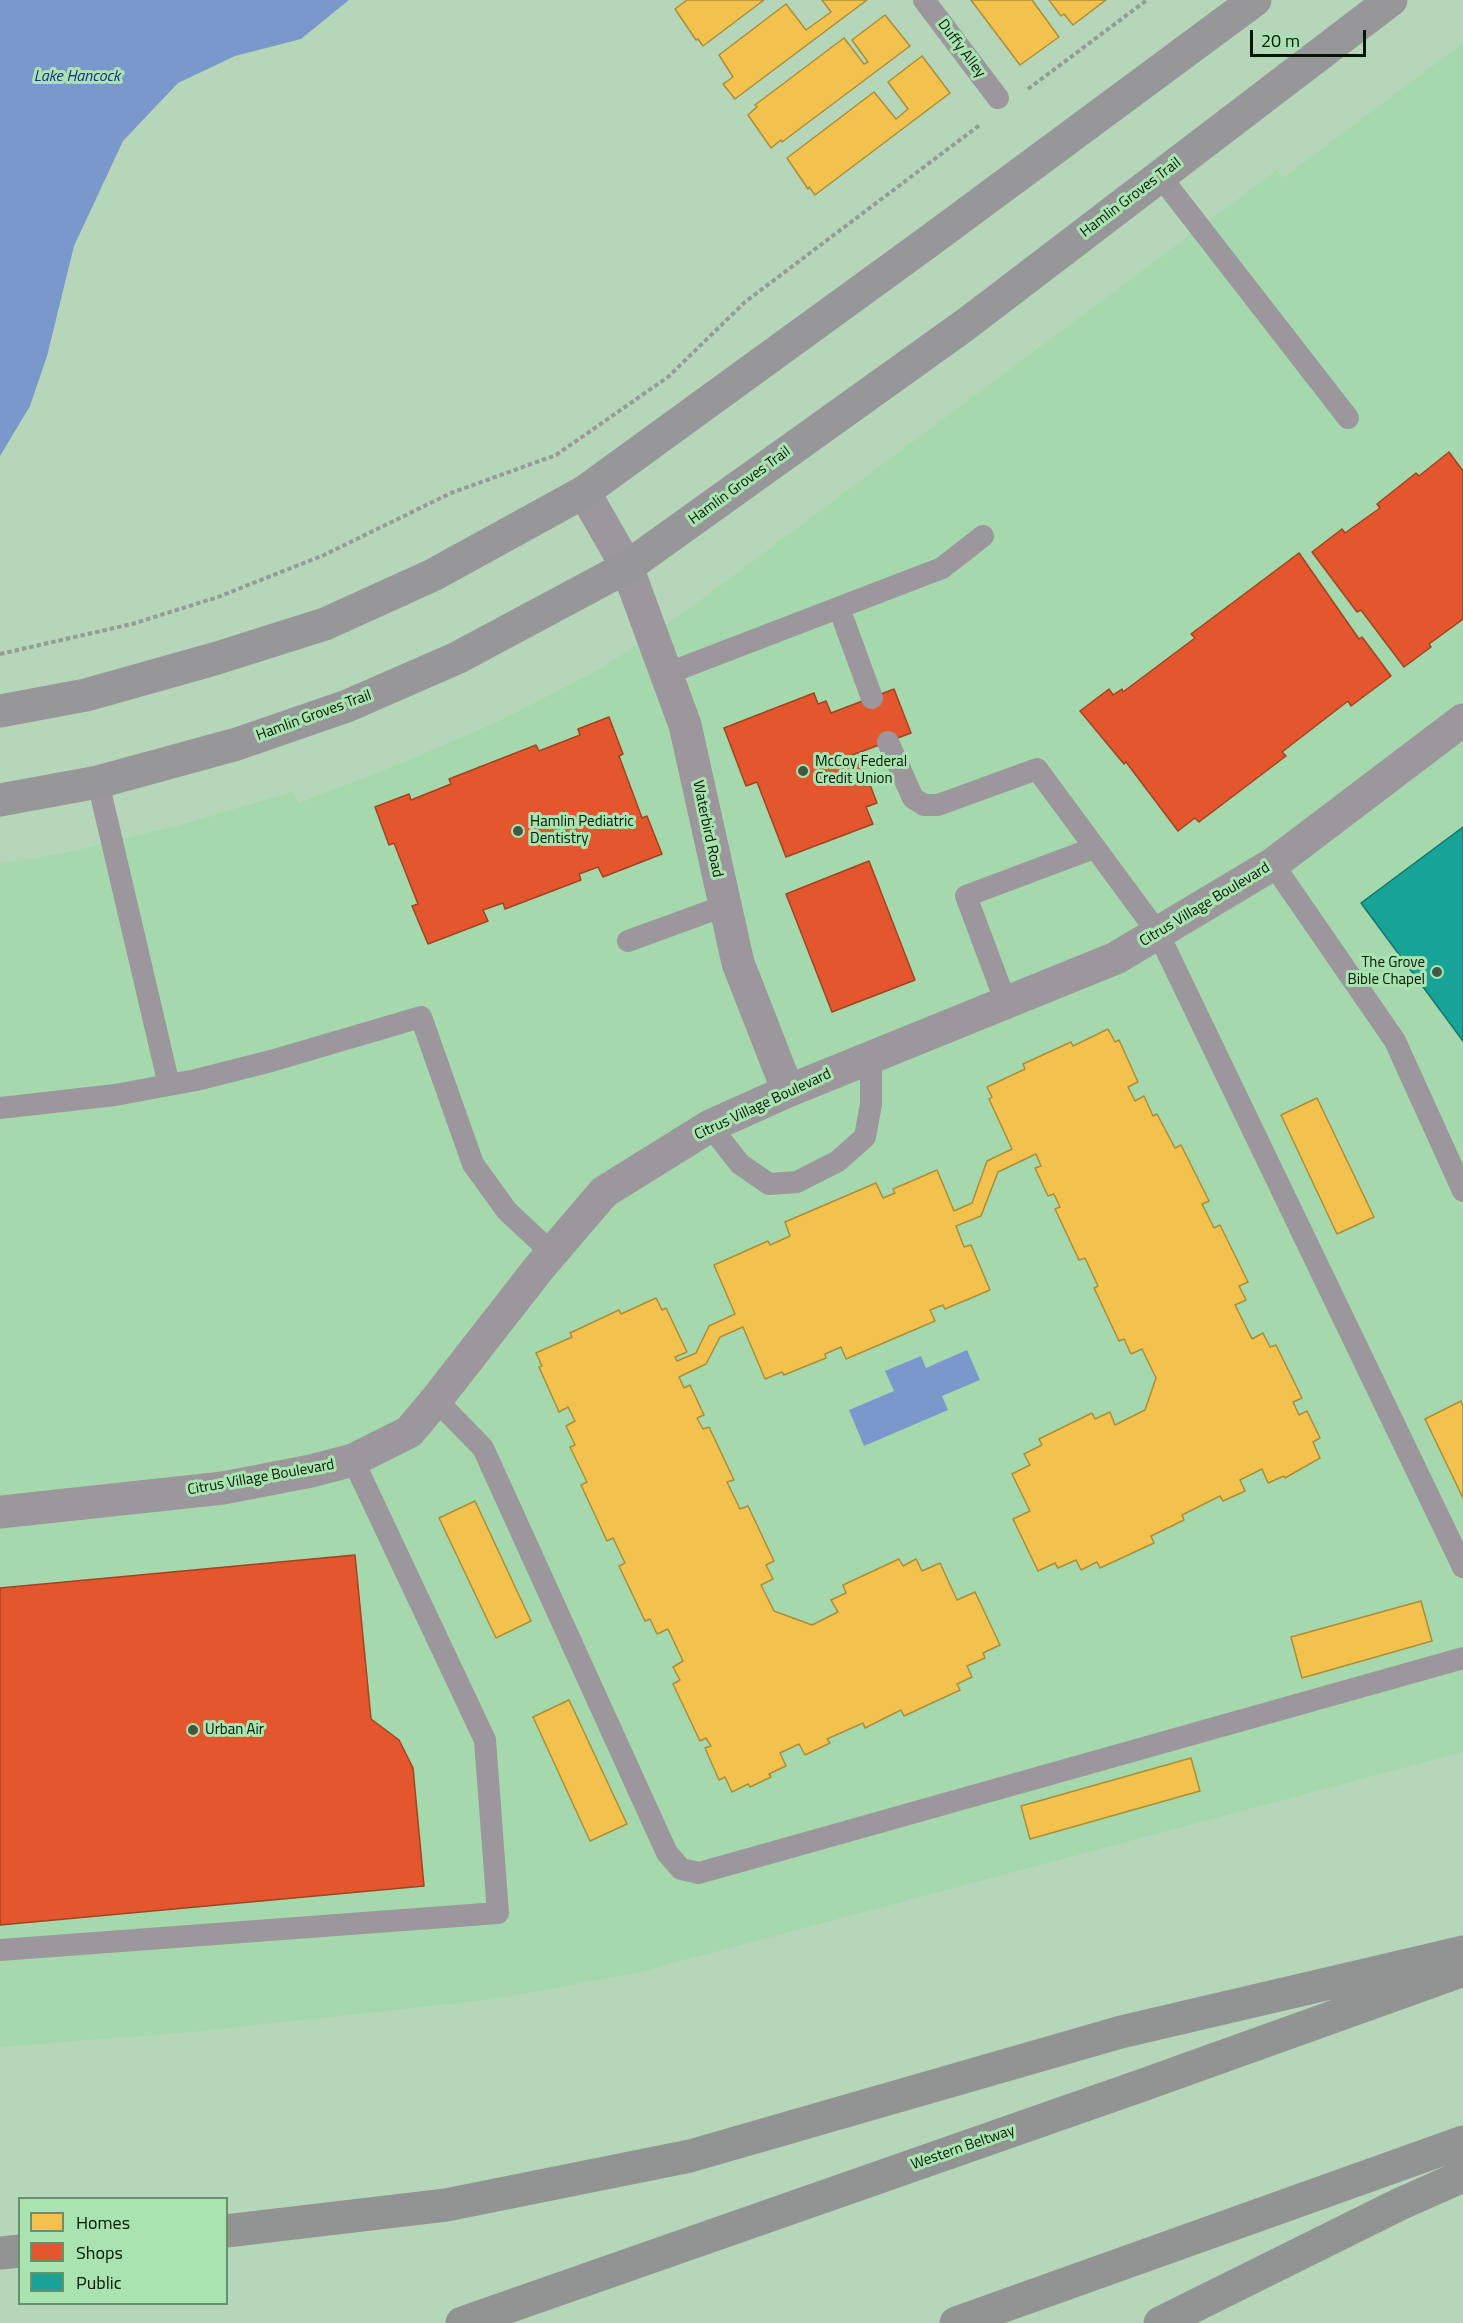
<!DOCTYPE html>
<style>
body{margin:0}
#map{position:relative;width:1463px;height:2323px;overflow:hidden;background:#b6d6ba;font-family:"Titillium Web",sans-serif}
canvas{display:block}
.legend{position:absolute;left:18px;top:2197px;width:210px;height:108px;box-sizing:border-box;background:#a9e3b0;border:2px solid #66916c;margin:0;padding:8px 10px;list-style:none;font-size:18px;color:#021605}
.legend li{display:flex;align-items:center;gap:12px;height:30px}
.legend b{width:30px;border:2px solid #66916c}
.scale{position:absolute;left:1250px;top:30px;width:116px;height:27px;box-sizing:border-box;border:3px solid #021605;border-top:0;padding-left:8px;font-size:18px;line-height:21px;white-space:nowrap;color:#021605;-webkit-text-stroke:4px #a9e3b0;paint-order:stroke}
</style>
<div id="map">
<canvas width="1463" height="2323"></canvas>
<ul class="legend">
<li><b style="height:16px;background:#f2c14e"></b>Homes</li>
<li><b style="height:16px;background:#e4572e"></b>Shops</li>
<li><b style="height:16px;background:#17a398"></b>Public</li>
</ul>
<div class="scale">20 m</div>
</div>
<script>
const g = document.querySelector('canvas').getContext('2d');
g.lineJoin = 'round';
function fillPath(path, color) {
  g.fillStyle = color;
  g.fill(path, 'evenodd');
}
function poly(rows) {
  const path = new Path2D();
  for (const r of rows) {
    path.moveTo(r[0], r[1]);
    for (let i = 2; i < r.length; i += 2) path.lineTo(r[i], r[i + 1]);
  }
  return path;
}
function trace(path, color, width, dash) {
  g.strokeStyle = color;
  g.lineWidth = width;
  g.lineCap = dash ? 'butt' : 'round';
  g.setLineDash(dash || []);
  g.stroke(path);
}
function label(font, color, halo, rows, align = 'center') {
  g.font = font + ' "Titillium Web",sans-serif';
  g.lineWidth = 6;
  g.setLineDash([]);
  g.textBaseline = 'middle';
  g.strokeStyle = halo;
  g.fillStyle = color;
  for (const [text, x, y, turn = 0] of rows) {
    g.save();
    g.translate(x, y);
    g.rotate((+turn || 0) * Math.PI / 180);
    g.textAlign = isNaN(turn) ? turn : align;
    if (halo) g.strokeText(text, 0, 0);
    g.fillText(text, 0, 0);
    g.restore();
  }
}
fillPath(poly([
 [1463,43,1463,1752,636,1973,495,1999,192,2032,0,2047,0,864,65,853,180,825,292,792,299,803,402,763,499,721,602,668,698,602,1277,170,1283,178]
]), '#a6d8ad');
fillPath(poly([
 [0,0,349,0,301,39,235,56,178,83,123,141,74,246,47,356,30,406,0,456],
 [967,1350,980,1380,942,1396,948,1410,864,1446,849,1410,894,1391,885,1371,921,1356,926,1368]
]), '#7a98cc');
const homes = poly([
 [687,0,764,0,703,46,698,39,696,40,675,9,687,0],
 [822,0,867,0,735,99,723,84,733,77,719,55,786,4,806,30,831,12,822,0],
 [971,0,1032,0,1059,37,1020,65,971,0],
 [1049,0,1106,0,1073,25,1064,14,1061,16,1049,0],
 [885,15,910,46,782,142,781,140,771,148,748,115,757,107,755,105,844,38,864,64,868,62,852,40,885,15],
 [922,56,950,93,815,195,809,187,808,189,787,158,874,92,896,119,908,109,888,82,922,56],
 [1108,1029,1115,1042,1119,1040,1138,1082,1128,1087,1135,1101,1144,1096,1153,1116,1157,1114,1175,1148,1181,1145,1209,1201,1202,1204,1214,1228,1220,1225,1248,1282,1239,1286,1246,1300,1235,1305,1252,1339,1263,1333,1270,1347,1276,1345,1302,1398,1293,1402,1299,1415,1307,1411,1320,1438,1313,1442,1320,1458,1285,1478,1284,1476,1268,1483,1262,1469,1240,1480,1245,1491,1223,1501,1220,1496,1182,1515,1184,1520,1151,1536,1154,1543,1100,1568,1097,1562,1081,1570,1076,1560,1058,1568,1055,1563,1038,1571,1013,1519,1030,1511,1012,1474,1030,1465,1024,1454,1042,1445,1039,1439,1092,1413,1095,1419,1110,1412,1115,1425,1145,1410,1156,1378,1142,1349,1131,1354,1124,1339,1119,1341,1094,1288,1098,1286,1085,1258,1079,1260,1055,1209,1060,1207,1054,1194,1048,1196,1035,1168,1041,1166,1036,1154,998,1172,981,1216,956,1226,964,1247,971,1245,990,1290,945,1309,943,1305,930,1310,935,1321,846,1359,841,1347,825,1354,826,1358,784,1375,782,1372,765,1379,743,1327,720,1337,706,1364,679,1377,684,1388,690,1385,704,1415,697,1418,703,1429,709,1427,734,1480,727,1482,740,1509,748,1506,774,1561,766,1565,773,1579,761,1585,774,1611,812,1625,838,1612,831,1600,846,1593,843,1585,899,1559,903,1566,916,1559,922,1571,940,1563,957,1600,975,1592,1000,1645,983,1653,985,1658,967,1666,972,1677,957,1684,960,1690,904,1716,901,1710,865,1728,863,1723,827,1739,830,1743,805,1755,799,1744,780,1753,786,1766,769,1774,771,1777,750,1787,748,1784,732,1792,725,1777,719,1780,705,1748,711,1746,706,1738,700,1741,673,1684,680,1680,673,1667,683,1661,668,1629,657,1634,650,1619,645,1621,619,1566,625,1563,613,1538,607,1541,581,1485,587,1482,570,1447,575,1445,566,1426,575,1421,568,1407,559,1412,539,1367,542,1366,536,1353,572,1337,570,1333,619,1310,621,1314,656,1298,662,1310,666,1308,687,1352,675,1357,677,1361,696,1353,709,1326,735,1314,714,1265,768,1241,770,1245,790,1236,785,1222,876,1183,883,1198,895,1193,893,1189,937,1170,954,1211,972,1203,987,1161,1012,1149,989,1099,992,1097,987,1087,1025,1069,1023,1064,1071,1042,1073,1046,1108,1029],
 [1317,1098,1374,1217,1337,1234,1281,1115,1317,1098],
 [1461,1401,1463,1406,1463,1498,1425,1419,1461,1401],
 [475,1501,531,1621,496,1638,439,1518,475,1501],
 [1421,1601,1432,1641,1302,1678,1291,1637,1421,1601],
 [569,1700,627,1824,590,1841,533,1717,569,1700],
 [1191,1758,1200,1791,1030,1839,1021,1806,1191,1758]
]);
fillPath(homes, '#f2c14e');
trace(homes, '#aa8e38', 1.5);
const shops = poly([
 [1449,452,1463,471,1463,619,1429,644,1431,647,1404,667,1361,610,1357,612,1312,552,1342,529,1345,533,1380,508,1377,504,1416,473,1419,476,1449,452],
 [1299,553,1359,639,1362,637,1391,676,1351,706,1348,701,1282,752,1286,756,1199,822,1195,818,1178,831,1126,762,1124,764,1080,711,1109,689,1113,695,1122,689,1123,692,1195,638,1191,634,1299,553],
 [894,689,911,733,847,757,848,760,859,756,877,803,866,807,873,824,786,857,757,782,746,786,724,728,814,693,818,704,826,701,831,713,894,689],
 [609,717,623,754,619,756,642,818,647,816,662,854,603,877,598,867,579,874,581,880,505,909,503,903,483,910,488,921,428,944,412,906,418,904,394,843,389,845,375,807,409,794,411,800,451,784,449,779,536,745,539,751,580,735,578,729,609,717],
 [869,861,915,980,832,1012,786,894,869,861],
 [355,1555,371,1719,399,1740,413,1768,424,1886,0,1925,0,1588,355,1555]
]);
fillPath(shops, '#e4572e');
trace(shops, '#a04422', 1.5);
const public = poly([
 [1463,827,1463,1041,1361,903,1463,827]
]);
fillPath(public, '#17a398');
trace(public, '#11796c', 1.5);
trace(poly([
 [1028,89,1147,0],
 [0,654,132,624,218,597,324,555,451,493,556,455,668,377,745,302,981,124]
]), '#979a97', 4, [4.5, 3]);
trace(poly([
 [924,0,998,98],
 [1160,176,1348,418],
 [839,608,872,698],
 [666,674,942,568,983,536],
 [888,742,913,798,924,805,938,805,1037,769,1158,933,1463,1567],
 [98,782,169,1085],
 [1273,864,1395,1041,1463,1191],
 [628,941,724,906],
 [1006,1003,966,896,1094,848],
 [0,1108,115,1095,196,1080,271,1061,421,1017,473,1164,507,1211,551,1252],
 [710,1126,740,1164,769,1184,797,1182,838,1161,865,1137,871,1104,871,1058],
 [436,1400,483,1448,667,1853,681,1869,699,1873,1463,1658],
 [0,1950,498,1913,485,1740,353,1460]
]), '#9c979c', 22);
trace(poly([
 [584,492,627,567,685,725,738,963,788,1091],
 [0,1512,223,1488,311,1471,353,1460,409,1432,436,1400,539,1268,604,1192,710,1126,788,1091,1116,958,1273,864,1463,720]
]), '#9c979c', 33);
trace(poly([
 [0,711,86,695,214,659,325,624,433,575,584,492,928,242,1255,0],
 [0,800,98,782,237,744,347,706,457,658,627,567,965,325,1391,0]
]), '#979698', 33);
trace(poly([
 [226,2231,446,2205,690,2156,1121,2032,1463,1952],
 [0,2253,20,2251],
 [462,2323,1140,2086,1461,1971],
 [956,2323,1463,2142],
 [1160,2323,1400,2204,1463,2176]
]), '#929493', 33);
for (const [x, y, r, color] of [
 [803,771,6,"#415944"],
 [518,831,6,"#415944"],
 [1437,972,6,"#415944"],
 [193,1730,6,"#415944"]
]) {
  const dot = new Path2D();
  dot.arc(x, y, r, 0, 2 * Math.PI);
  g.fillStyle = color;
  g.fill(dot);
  trace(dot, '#a9e3b0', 2);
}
label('15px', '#021605', '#a9e3b0', [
 ["Duffy Alley",961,49,53],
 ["Hamlin Groves Trail",1131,198,-37],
 ["Hamlin Groves Trail",740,486,-36],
 ["Hamlin Groves Trail",314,716,-20],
 ["Waterbird Road",707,829,78],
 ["Citrus Village Boulevard",1205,905,-31],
 ["Citrus Village Boulevard",763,1105,-25],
 ["Citrus Village Boulevard",261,1478,-10],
 ["Western Beltway",963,2148,-19]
]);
label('15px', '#021605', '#a9e3b0', [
 ["McCoy Federal",815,762],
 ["Credit Union",815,779],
 ["Hamlin Pediatric",530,822],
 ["Dentistry",530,839],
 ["The Grove",1425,963,"right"],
 ["Bible Chapel",1425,980,"right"],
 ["Urban Air",205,1730]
], 'left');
label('italic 16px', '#192a8e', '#a9e3b0', [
 ["Lake Hancock",77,77]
]);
</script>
